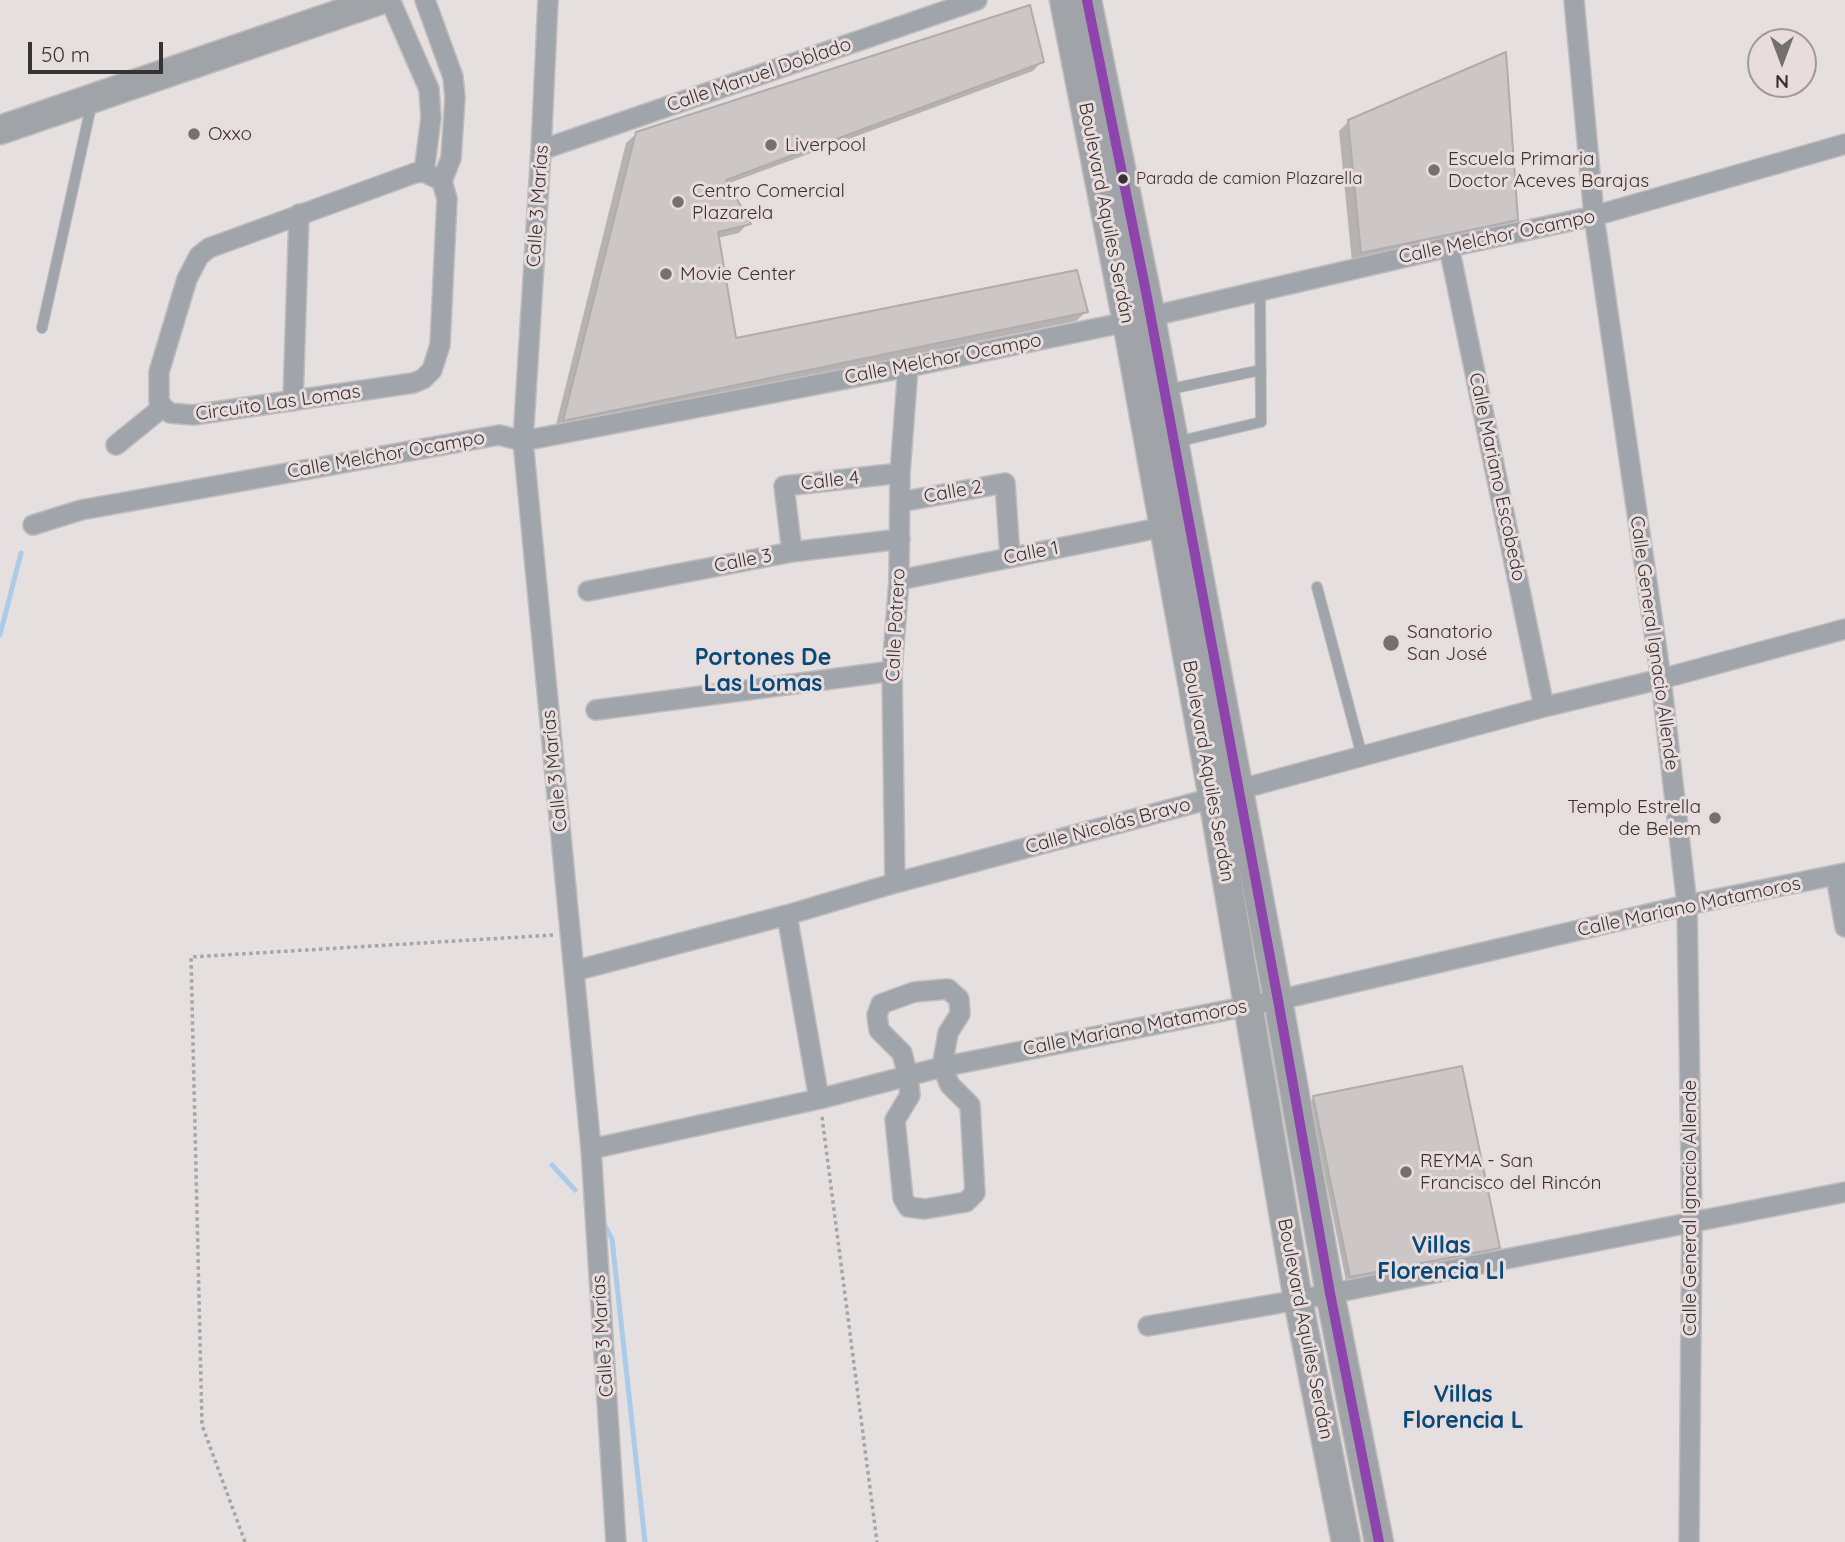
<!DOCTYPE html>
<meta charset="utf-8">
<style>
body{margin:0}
#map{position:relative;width:1845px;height:1542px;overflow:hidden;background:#e5dfdf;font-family:Quicksand,sans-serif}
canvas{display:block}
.north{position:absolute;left:1747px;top:28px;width:70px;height:70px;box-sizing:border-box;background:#e8dcdc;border:2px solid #a29898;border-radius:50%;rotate:180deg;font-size:19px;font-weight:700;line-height:28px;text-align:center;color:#383333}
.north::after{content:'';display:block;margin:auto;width:24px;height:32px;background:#756f6f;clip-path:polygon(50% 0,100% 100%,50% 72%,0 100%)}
.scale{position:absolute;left:28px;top:42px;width:135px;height:32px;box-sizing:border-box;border:4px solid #383333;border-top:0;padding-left:9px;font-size:21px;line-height:24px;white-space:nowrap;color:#383333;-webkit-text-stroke:5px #e8dcdc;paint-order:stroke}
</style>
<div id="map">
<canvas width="1845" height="1542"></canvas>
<div class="north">N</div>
<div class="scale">50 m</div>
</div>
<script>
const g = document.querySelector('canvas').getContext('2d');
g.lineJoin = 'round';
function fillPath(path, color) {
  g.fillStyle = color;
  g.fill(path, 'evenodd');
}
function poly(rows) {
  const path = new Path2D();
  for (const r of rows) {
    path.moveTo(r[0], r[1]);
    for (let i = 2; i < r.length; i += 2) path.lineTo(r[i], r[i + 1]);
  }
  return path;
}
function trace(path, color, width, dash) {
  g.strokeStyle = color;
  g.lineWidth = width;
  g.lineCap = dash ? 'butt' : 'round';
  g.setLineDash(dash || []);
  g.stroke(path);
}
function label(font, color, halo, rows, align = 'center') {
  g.font = font + ' Quicksand,sans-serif';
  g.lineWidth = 6;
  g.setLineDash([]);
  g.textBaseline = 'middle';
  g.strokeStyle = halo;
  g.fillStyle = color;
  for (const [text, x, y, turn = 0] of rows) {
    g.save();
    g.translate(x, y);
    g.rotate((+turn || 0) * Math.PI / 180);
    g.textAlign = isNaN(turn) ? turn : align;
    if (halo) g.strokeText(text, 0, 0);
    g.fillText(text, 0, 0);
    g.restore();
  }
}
fillPath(poly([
 [1042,61,1033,71,727,184,748,223,739,233,717,238,735,340,1086,312,1076,321,555,429,626,143,637,133],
 [1349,121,1517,219,1507,229,1352,262,1339,131],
 [1314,1097,1498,1247,1493,1251,1346,1281,1310,1102]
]), '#0003');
trace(poly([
 [0,635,21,553],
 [552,1165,575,1190],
 [605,1226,612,1239,645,1542]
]), '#accbe9', 5);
const building = poly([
 [1030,5,1044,62,726,180,751,224,718,232,736,338,1077,270,1088,312,563,421,636,132,1030,5],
 [1506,52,1518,220,1361,253,1348,120,1506,52],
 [1462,1066,1500,1248,1350,1277,1313,1096,1462,1066]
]);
fillPath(building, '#ccc6c7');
trace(building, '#b1acac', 2);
const lane = poly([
 [42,328,92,102],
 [1166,390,1261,370],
 [1176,442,1261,422,1260,291],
 [1317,587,1362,756]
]);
const street = poly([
 [390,0,429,89,431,118,424,172],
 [425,0,453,77,455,98,451,158,442,181],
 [548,0,541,150,523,441,591,1149,616,1542],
 [1574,0,1594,216,1661,679,1687,905,1692,1221,1689,1542],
 [541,150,977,0],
 [424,172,442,181,447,199,440,345,432,370,423,379,413,383,193,415,170,413,163,407,159,401,159,372,187,279,199,256,209,248,415,173,424,172],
 [1449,247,1544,707],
 [293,401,299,214],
 [116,445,163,407],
 [900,502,1005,483,1010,557],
 [33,525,81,510,499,435,523,441,908,367,1127,322,1449,247,1594,216,1845,144],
 [792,552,784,486,900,473],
 [899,580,1164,527],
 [588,591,792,552,900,539],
 [596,710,892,671],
 [1836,876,1845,927],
 [895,883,892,671,899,580,900,473,908,367],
 [787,915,819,1099],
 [574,971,787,915,895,883,1213,798,1237,790,1544,707,1661,679,1845,629],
 [948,989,959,999,960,1014,948,1033,942,1067,950,1085,970,1105,975,1193,966,1202,925,1209,908,1207,903,1198,895,1120,910,1095,908,1076,902,1053,879,1030,877,1015,881,1004,914,992,948,989],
 [591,1149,819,1099,942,1067,1278,1000,1687,905,1845,873],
 [1148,1326,1298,1300,1845,1192]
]);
const secondary = poly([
 [1064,0,1127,322,1213,798,1298,1300,1346,1542],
 [1087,0,1147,297,1278,1000,1330,1293,1379,1542],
 [0,130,380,0]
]);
trace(lane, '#c2bdbd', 12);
trace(street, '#c2bdbd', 22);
trace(secondary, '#c2bdbd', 31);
trace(poly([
 [822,1117,877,1542],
 [245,1542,202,1425,191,957,554,935]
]), '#a4a5a9', 3.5, [3.5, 3.5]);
trace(lane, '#a0a5ab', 10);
trace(street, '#a0a5ab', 19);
trace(secondary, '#a0a4a9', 28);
trace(poly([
 [1087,0,1147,297,1278,1000,1330,1293,1379,1542]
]), '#8e44ad', 10);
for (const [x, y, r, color] of [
 [194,134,7,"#756f6f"],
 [771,145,7,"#756f6f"],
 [1434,170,7,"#756f6f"],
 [1123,179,6,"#383333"],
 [678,202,7,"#756f6f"],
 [666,274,7,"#756f6f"],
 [1391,643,9,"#756f6f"],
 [1715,818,7,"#756f6f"],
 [1406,1172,7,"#756f6f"]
]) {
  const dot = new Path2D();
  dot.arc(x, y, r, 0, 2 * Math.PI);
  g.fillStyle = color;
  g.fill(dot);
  trace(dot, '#e8dcdc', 2.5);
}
label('17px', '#383333', '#e8dcdc', [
 ["Parada de camion Plazarella",1136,179]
], 'left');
label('19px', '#383333', '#e8dcdc', [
 ["Calle Manuel Doblado",759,75,-19],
 ["Calle 3 Marías",538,206,-86],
 ["Boulevard Aquiles Serdán",1106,213,79],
 ["Calle Melchor Ocampo",1497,237,-12],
 ["Calle Melchor Ocampo",943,359,-11],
 ["Circuito Las Lomas",278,403,-8],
 ["Calle Melchor Ocampo",386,455,-10],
 ["Calle Mariano Escobedo",1497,477,78],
 ["Calle 4",830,481,-6],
 ["Calle 2",953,492,-10],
 ["Calle 1",1031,553,-11],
 ["Calle 3",743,561,-11],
 ["Calle Potrero",896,625,-87],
 ["Calle General Ignacio Allende",1654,643,82],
 ["Calle 3 Marías",555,771,-96],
 ["Boulevard Aquiles Serdán",1208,771,80],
 ["Calle Nicolás Bravo",1108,826,-15],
 ["Calle Mariano Matamoros",1689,907,-12],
 ["Calle Mariano Matamoros",1135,1028,-11],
 ["Calle General Ignacio Allende",1690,1208,-90],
 ["Boulevard Aquiles Serdán",1305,1329,79],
 ["Calle 3 Marías",603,1336,-94]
]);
label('19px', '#383333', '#e8dcdc', [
 ["Oxxo",208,134],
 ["Liverpool",785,145],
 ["Escuela Primaria",1448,159],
 ["Doctor Aceves Barajas",1448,181],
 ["Centro Comercial",692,191],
 ["Plazarela",692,213],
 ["Movie Center",680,274],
 ["Sanatorio",1407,632],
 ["San José",1407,654],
 ["Templo Estrella",1701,807,"right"],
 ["de Belem",1701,829,"right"],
 ["REYMA - San",1420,1161],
 ["Francisco del Rincón",1420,1183]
], 'left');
label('bold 23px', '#074978', '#e8dcdc', [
 ["Portones De",763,658],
 ["Las Lomas",763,684],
 ["Villas",1441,1246],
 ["Florencia Ll",1441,1272],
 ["Villas",1463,1395],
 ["Florencia L",1463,1421]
]);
</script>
